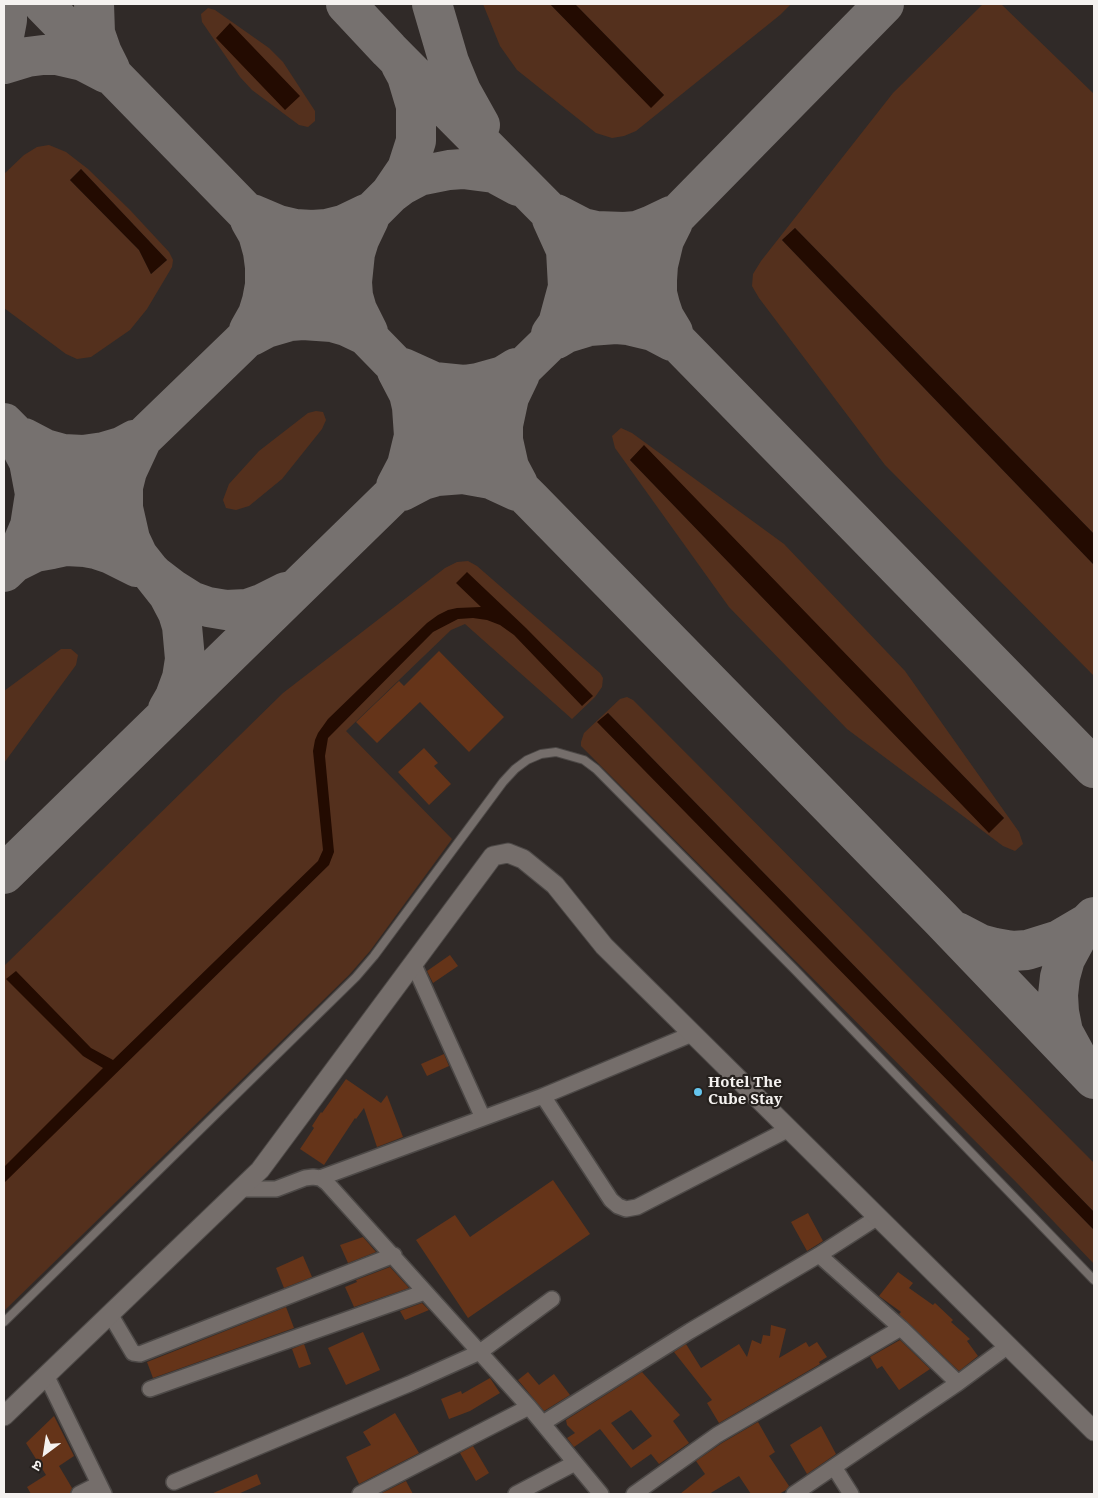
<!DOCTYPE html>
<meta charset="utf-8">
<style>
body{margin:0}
#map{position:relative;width:1098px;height:1498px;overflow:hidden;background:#302a28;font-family:"Noto Serif","Noto Sans Devanagari",serif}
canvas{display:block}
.frame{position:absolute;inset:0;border:5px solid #f5f2f0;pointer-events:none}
.north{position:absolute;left:20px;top:1428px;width:50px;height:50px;-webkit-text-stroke:4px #26211e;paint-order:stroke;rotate:211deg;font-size:14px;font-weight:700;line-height:20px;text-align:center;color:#f5f2f0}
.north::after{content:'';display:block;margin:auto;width:18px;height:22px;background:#f5f2f0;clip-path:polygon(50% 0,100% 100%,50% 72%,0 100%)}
</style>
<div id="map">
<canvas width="1098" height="1498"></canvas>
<div class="frame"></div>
<div class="north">उ</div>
</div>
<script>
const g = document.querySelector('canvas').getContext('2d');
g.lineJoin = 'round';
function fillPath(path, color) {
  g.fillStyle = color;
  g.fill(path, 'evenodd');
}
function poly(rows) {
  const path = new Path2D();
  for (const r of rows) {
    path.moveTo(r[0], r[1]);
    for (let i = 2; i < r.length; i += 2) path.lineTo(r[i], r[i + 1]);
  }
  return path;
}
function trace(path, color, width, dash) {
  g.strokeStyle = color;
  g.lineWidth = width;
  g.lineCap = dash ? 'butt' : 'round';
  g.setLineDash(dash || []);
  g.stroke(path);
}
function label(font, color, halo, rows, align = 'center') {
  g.font = font + ' "Noto Serif",serif';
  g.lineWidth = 4.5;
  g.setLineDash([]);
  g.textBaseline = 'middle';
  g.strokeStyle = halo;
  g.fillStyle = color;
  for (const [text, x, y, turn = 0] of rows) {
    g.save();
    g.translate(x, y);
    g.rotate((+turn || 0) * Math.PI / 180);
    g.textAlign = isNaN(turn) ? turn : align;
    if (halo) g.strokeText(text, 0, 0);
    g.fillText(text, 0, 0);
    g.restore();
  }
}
fillPath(poly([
 [483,4,550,4,651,107,664,95,575,4,791,4,780,15,636,131,624,136,612,138,596,133,517,70,500,46],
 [983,4,1001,4,1094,94,1094,534,795,228,782,240,1094,565,1094,676,885,465,759,298,752,286,753,274,761,261,893,93],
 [208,8,215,10,269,48,283,62,315,111,315,121,308,127,299,125,252,90,240,77,202,22,201,14],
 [49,145,66,152,88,169,130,210,169,252,173,260,172,267,147,309,130,330,91,357,77,359,66,354,4,308,4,174,24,155,37,147],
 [81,169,167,260,151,274,139,250,70,180],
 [316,411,323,412,326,420,322,429,282,479,249,506,236,510,226,508,223,500,229,484,259,451,308,413],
 [621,428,632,433,784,544,905,671,1019,832,1023,844,1015,851,1003,846,847,729,729,607,615,448,612,436],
 [644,446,1004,818,989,832,630,460],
 [468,561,477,566,600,673,603,678,602,687,595,697,572,719,465,624,451,630,346,731,452,839,370,951,349,975,4,1311,4,966,283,693,445,568,457,562],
 [61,649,71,649,78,655,76,665,4,763,4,691],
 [627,697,633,700,666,733,1094,1163,1094,1212,608,713,598,722,1094,1230,1094,1264,1017,1183,581,746,581,742,584,733,620,699]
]), '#54301d');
fillPath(poly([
 [550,4,575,4,664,95,651,108],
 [230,23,300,96,285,110,216,38],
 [81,169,167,260,151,274,139,250,70,180],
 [795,228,1094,534,1094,565,782,240],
 [644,445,1004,818,989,833,630,460],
 [467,572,526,628,593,696,582,706,514,635,500,625,487,620,473,618,458,619,433,632,328,738,325,756,334,852,329,865,4,1183,4,1167,103,1068,83,1056,6,979,16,971,91,1048,113,1060,318,861,323,850,313,751,315,740,318,733,328,719,427,623,438,615,448,610,457,608,481,607,456,583],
 [608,713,1094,1212,1094,1230,597,722]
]), '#230b01');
trace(poly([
 [43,4,391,361,531,500,941,919,1094,1079],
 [94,4,95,33,102,53,110,69],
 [346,4,389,50,615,278,1094,768],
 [432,4,449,62,461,91,480,125],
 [4,36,7,20,7,4],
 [4,64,27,57,43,55,57,55,83,61,106,73],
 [390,194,407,169,416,141,416,106,407,76,401,65],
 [252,214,278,225,295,229,312,230,327,229,343,225,366,214],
 [556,214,583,228,596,231,624,232,637,231,650,226,671,216],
 [249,330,258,314,262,301,265,285,265,267,263,252,258,234,250,220],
 [368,332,357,310,353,296,352,282,355,253,359,240,369,219],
 [673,332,664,317,660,305,657,293,657,280,658,265,664,240,673,222],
 [551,334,558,324,568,287,566,250,552,219],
 [251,336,266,328,290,321,303,320,332,322,346,326,365,335],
 [556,339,566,333,589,326,616,324,628,325,653,331,672,341],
 [403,368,434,382,464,385,478,383,503,376,516,368],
 [4,423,155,576,172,589,191,601,208,607,226,610,247,609,264,603,286,592],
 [24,438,45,449,63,454,83,455,104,452,121,447,134,440],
 [140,443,127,471,123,487,123,508,130,539,138,556,168,594,178,613,182,626,185,659,182,678,175,697,168,709],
 [518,484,509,467,503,440,503,425,509,397,520,374],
 [396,486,407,465,414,436,412,407,409,394,397,371],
 [402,491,423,480,437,476,463,474,491,479,517,491],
 [18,554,30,526,35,494,29,462,19,443],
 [17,561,35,552,52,549,66,546,85,547,96,549,111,554,137,567],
 [4,572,240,344,390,194,402,185,419,176,449,170,463,169,494,173,518,186],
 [4,874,615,278,884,4],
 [957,932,980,944,995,948,1012,951,1027,950,1059,940,1088,923,1094,917],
 [1075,1054,1063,1032,1059,1012,1058,995,1060,977,1065,959,1078,935,1088,923]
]), '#76716f', 40);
fillPath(poly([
 [439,651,504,717,469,752,420,702,377,743,356,722,399,681,404,686],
 [424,748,438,763,434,766,451,784,429,805,398,772],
 [450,955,458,966,433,983,427,971],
 [444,1054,449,1066,427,1076,421,1064],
 [346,1079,381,1103,387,1095,403,1137,377,1147,364,1108,356,1119,355,1118,324,1165,300,1149,314,1128,312,1126,321,1112,322,1113],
 [553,1180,590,1234,468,1318,416,1240,455,1215,470,1237],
 [808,1213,823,1241,807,1251,791,1222],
 [363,1237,376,1252,348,1263,340,1245],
 [303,1256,312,1277,284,1288,276,1268],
 [390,1267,409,1288,354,1307,345,1287,357,1282,356,1280],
 [898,1272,913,1283,909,1288,933,1305,935,1303,953,1320,951,1322,970,1339,967,1341,978,1356,959,1371,899,1314,901,1312,879,1296],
 [422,1303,429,1310,405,1320,400,1311],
 [286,1307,294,1328,153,1378,147,1362],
 [771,1325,786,1329,779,1358,806,1342,809,1347,817,1342,827,1357,819,1362,820,1364,719,1423,707,1403,712,1400,674,1352,686,1344,701,1368,739,1344,747,1357,752,1340,761,1344,763,1335,770,1336],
 [363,1332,380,1370,346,1385,328,1348],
 [900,1340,930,1369,899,1390,882,1366,877,1369,870,1357],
 [304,1344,311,1364,299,1368,292,1349],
 [528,1372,539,1385,554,1374,570,1395,544,1411,518,1380],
 [642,1372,680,1415,673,1421,689,1443,659,1464,651,1454,631,1468,600,1429,574,1447,567,1438,575,1433,567,1425,566,1420],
 [631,1410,652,1436,633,1450,611,1423],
 [490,1378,500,1393,470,1411,449,1419,441,1399,461,1391,462,1394],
 [395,1413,419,1453,359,1484,346,1457,371,1445,363,1432],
 [54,1416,74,1456,59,1466,72,1488,70,1494,31,1494,27,1487,46,1475,26,1443],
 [758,1422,775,1452,769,1456,789,1486,786,1490,779,1494,751,1494,739,1476,709,1494,680,1494,705,1474,696,1461,722,1443],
 [821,1426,836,1454,807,1474,790,1445],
 [473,1446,489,1473,476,1481,460,1453],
 [257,1474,261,1484,238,1494,211,1494],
 [406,1481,413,1494,380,1494]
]), '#653419');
const service = poly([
 [4,1322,356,977,374,956,503,782,515,769,527,760,541,754,556,752,584,760,596,769,794,969,1094,1280]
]);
const minor = poly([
 [414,965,483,1118],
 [543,1096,611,1200,618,1206,626,1209,637,1207,789,1129],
 [320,1178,543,1096,692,1034],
 [240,1189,276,1189,305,1178,313,1177,320,1178,327,1183,529,1407,601,1494],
 [819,1255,901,1328,958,1383],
 [110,1314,133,1353,140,1354,394,1255],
 [46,1375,104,1494],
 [150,1389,425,1292],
 [543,1423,690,1331,819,1255,878,1217],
 [834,1467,851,1494],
 [174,1482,409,1384,480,1352,552,1299],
 [79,1494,99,1484],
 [360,1494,529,1407],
 [516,1494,575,1463],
 [634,1494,717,1435,901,1328],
 [794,1494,958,1383,1008,1346]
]);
const tertiary = poly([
 [4,1416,260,1170,493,856,508,853,523,859,555,885,604,946,1094,1431]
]);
trace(service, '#4d4947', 10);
trace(minor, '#4d4947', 18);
trace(tertiary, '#4d4947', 21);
trace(service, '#756e6b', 8);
trace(minor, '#756e6b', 15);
trace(tertiary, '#756e6b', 19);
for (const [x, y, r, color] of [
 [698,1092,5,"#65c5ee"]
]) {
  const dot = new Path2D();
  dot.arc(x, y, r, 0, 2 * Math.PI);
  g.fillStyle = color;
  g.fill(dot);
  trace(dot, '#26211e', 2);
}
label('bold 15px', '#f5f2f0', '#26211e', [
 ["Hotel The",708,1083],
 ["Cube Stay",708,1100]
], 'left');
</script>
